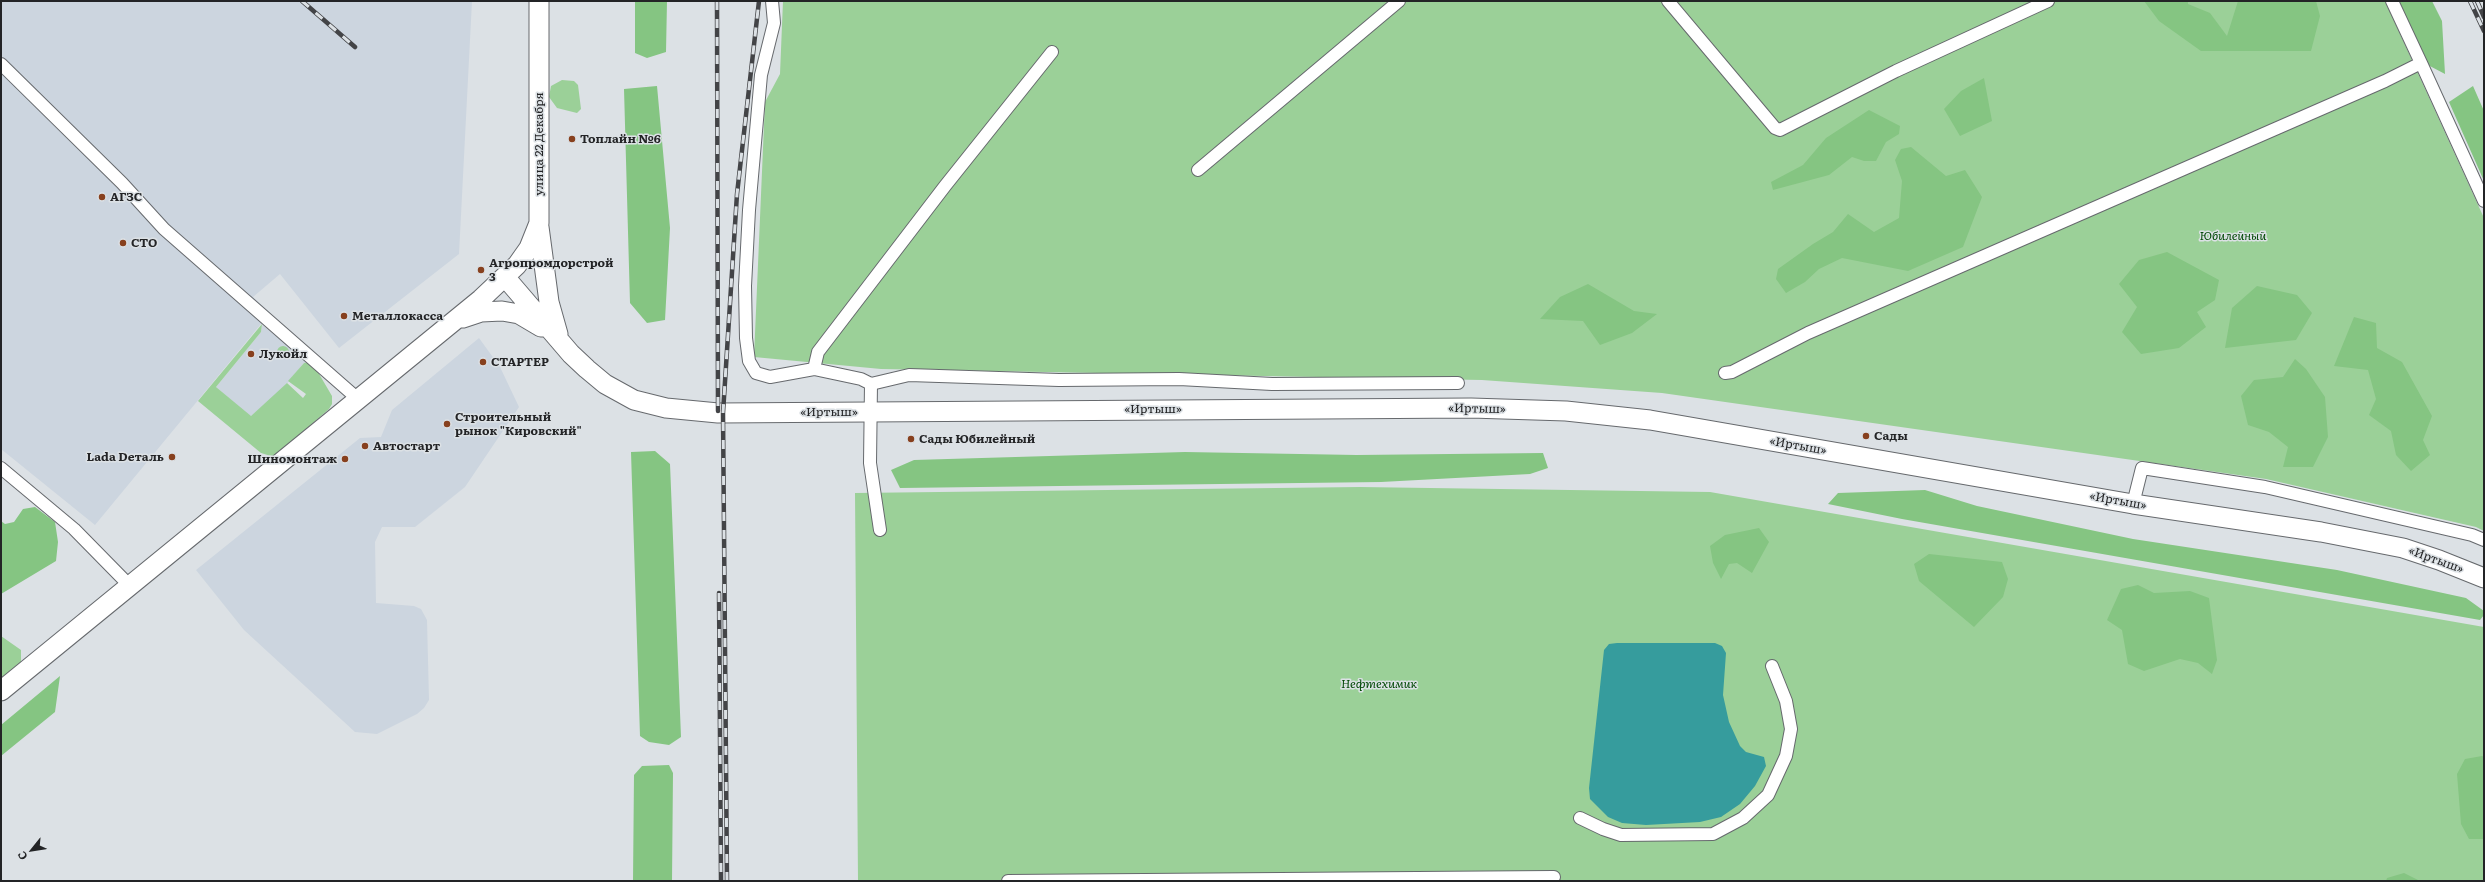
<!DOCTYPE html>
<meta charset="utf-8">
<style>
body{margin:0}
#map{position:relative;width:2485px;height:882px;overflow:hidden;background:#dce1e5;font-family:Literata,serif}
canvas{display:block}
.frame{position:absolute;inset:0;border:2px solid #232426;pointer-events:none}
.north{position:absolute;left:12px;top:830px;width:40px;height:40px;-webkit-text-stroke:3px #dce1e5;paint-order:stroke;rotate:240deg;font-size:11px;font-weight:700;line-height:16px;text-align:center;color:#232426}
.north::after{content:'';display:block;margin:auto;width:14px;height:18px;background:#232426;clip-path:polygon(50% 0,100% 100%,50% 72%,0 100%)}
</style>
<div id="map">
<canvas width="2485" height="882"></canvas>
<div class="frame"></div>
<div class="north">С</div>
</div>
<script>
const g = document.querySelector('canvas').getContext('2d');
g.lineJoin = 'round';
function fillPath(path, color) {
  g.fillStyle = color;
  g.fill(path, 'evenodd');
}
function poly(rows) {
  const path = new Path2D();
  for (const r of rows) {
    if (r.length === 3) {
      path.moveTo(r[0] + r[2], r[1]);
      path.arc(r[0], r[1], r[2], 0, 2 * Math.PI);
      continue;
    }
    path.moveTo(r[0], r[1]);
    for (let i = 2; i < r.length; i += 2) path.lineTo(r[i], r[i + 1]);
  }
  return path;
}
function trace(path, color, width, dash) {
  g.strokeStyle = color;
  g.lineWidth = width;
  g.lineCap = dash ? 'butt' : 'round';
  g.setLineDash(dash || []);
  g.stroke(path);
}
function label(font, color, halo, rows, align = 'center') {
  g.font = font + ' Literata,serif';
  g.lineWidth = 3;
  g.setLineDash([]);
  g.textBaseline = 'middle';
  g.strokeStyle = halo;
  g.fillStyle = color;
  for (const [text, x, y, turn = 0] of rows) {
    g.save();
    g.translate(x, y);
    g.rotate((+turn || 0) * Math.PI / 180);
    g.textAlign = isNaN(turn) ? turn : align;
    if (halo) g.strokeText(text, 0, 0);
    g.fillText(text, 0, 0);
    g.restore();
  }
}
fillPath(poly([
 [1,1,472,1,459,254,339,348,280,274,253,297,270,313,95,525,1,449],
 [262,325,309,362,304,363,280,392,250,417,216,387,261,332],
 [479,338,500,367,519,407,465,487,415,527,382,527,375,542,376,603,414,606,421,609,427,620,429,700,424,708,417,714,377,734,355,732,244,630,196,570,360,438,381,437,392,410]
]), '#ccd5df');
fillPath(poly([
 [783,1,2385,1,2484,218,2484,531,2476,527,2266,479,1662,393,1482,380,881,369,754,357,765,102,780,74],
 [562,80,574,81,578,85,581,109,577,113,557,108,549,97,551,86],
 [262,324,261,332,216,387,251,416,287,383,303,398,306,394,288,381,304,363,309,362,315,367,332,396,332,404,329,409,274,457,261,453,198,401],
 [283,352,6],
 [1360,487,1710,492,2484,627,2484,881,858,881,855,493],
 [1,636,21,650,21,663,1,681]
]), '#9bd098');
fillPath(poly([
 [635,1,667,1,666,52,647,58,635,53],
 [2144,1,2188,1,2188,4,2210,13,2227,36,2238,1,2316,1,2320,16,2311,51,2201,51,2159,21],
 [2392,1,2432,1,2442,21,2445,74,2426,64],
 [1984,78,1992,121,1960,136,1944,109,1961,91],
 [657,86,670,228,665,320,647,323,630,303,624,89],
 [2473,86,2484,111,2484,181,2449,102],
 [1869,110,1900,126,1899,134,1886,142,1876,161,1864,161,1852,157,1829,175,1773,190,1771,182,1803,165,1826,138],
 [1911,147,1946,176,1965,170,1982,197,1963,247,1908,271,1842,258,1819,269,1805,282,1786,293,1776,279,1778,269,1813,244,1833,232,1848,214,1874,232,1899,218,1902,181,1895,160,1901,149],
 [2167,252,2219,280,2215,300,2197,312,2206,327,2179,348,2141,354,2122,332,2137,307,2119,284,2139,260],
 [1588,284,1634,311,1657,314,1632,333,1600,345,1583,321,1540,319,1560,297],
 [2257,286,2297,295,2312,313,2296,340,2225,348,2232,308],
 [2354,317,2376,323,2377,348,2402,362,2432,416,2423,440,2430,455,2411,471,2396,455,2391,431,2369,415,2376,399,2368,370,2334,366],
 [2295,359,2306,369,2325,397,2328,437,2313,467,2283,467,2288,447,2269,432,2248,425,2241,396,2254,380,2283,377],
 [655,451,670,464,681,737,669,745,649,742,640,736,631,452],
 [1185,452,1357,455,1543,453,1548,468,1530,474,1381,482,900,488,891,470,914,460],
 [1925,490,1977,506,2133,539,2337,570,2466,598,2484,611,2484,615,2480,620,1902,519,1828,504,1838,493],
 [35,507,55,522,58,542,56,561,1,594,1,521,5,524,14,522,23,509],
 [1759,528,1769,542,1752,573,1737,563,1729,564,1721,579,1713,563,1710,546,1725,535],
 [1929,554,2002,562,2008,579,2003,597,1974,627,1919,581,1914,564],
 [2138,585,2154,593,2190,591,2209,598,2217,660,2212,674,2198,663,2180,659,2144,671,2128,664,2122,630,2107,620,2121,589],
 [60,676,55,712,1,756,1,725],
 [2482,756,2484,757,2484,839,2469,839,2461,824,2457,774,2465,759],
 [669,765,673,773,672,881,633,881,634,775,642,766],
 [2404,873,2420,881,2386,881,2387,878]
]), '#85c582');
fillPath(poly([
 [1617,643,1715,643,1722,646,1726,653,1723,695,1729,722,1740,746,1746,752,1764,757,1766,766,1755,786,1740,804,1721,817,1700,822,1646,825,1622,823,1608,817,1590,799,1589,788,1604,650,1609,644]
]), '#369c9d');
const minor = poly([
 [772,1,774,23,761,75,749,210,745,286,746,338,749,361,756,373,770,377,814,369,861,379,871,384,909,375,1059,380,1179,379,1272,384,1458,383],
 [1668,1,1775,128,1780,130,1896,71,2048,1],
 [2392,1,2421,63],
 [1,64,122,183,164,229,358,399],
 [1198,170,1399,1],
 [814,369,818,352,945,186,1052,52],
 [1725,373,1732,372,1808,333,2385,81,2421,63,2484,201],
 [871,384,870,463,880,530],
 [1,468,74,529,129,585],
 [2133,504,2142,468,2265,487,2472,535,2484,540],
 [1580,818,1603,829,1621,835,1713,834,1743,818,1768,795,1786,756,1791,729,1786,701,1772,666],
 [1008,881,1554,877]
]);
const primary = poly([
 [539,227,549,302,558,334],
 [505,277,571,354,587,369,605,384,634,400,666,408,718,413,1471,408,1566,411,1650,420,2133,504,2321,532,2403,548,2439,560,2484,578],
 [463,318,481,312,502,311,519,314,541,327],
 [1,691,481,299,517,265,529,248,539,223,539,1]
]);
trace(minor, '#66696d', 14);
trace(primary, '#66696d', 21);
trace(minor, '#fff', 12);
trace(primary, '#fff', 19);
const rail = poly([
 [302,1,355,47],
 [717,1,718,411],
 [2470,1,2484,31],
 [2477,1,2484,17],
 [719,593,721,881],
 [727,881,723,413,737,194,759,1]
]);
trace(rail, '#434447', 4.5);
trace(rail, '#dce1e5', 3, [9]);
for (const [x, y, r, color] of [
 [572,139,4,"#87401e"],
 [102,197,4,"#87401e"],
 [123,243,4,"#87401e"],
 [481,270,4,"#87401e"],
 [344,316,4,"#87401e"],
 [251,354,4,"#87401e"],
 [483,362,4,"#87401e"],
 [447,424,4,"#87401e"],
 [1866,436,4,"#87401e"],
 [911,439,4,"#87401e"],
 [365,446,4,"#87401e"],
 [172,457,4,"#87401e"],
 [345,459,4,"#87401e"]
]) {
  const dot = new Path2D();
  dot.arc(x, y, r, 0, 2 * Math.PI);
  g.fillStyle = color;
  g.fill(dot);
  trace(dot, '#dce1e5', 1.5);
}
label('bold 12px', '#232426', '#dce1e5', [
 ["Топлайн №6",580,139],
 ["АГЗС",110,197],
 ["СТО",131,243],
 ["Агропромдорстрой",489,263],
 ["3",489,277],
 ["Металлокасса",352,316],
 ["Лукойл",259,354],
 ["СТАРТЕР",491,362],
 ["Строительный",455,417],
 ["рынок \"Кировский\"",455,431],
 ["Сады",1874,436],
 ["Сады Юбилейный",919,439],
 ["Автостарт",373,446],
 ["Lada Dеталь",164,457,"right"],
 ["Шиномонтаж",337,459,"right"]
], 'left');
label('12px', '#232426', '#dce1e5', [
 ["улица 22 Декабря",539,144,-90],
 ["«Иртыш»",1153,409],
 ["«Иртыш»",1477,409,1],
 ["«Иртыш»",829,412],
 ["«Иртыш»",1798,446,10],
 ["«Иртыш»",2118,501,10],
 ["«Иртыш»",2436,560,20]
]);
label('italic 12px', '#004804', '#dce1e5', [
 ["Юбилейный",2233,236],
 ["Нефтехимик",1379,684]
]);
</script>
